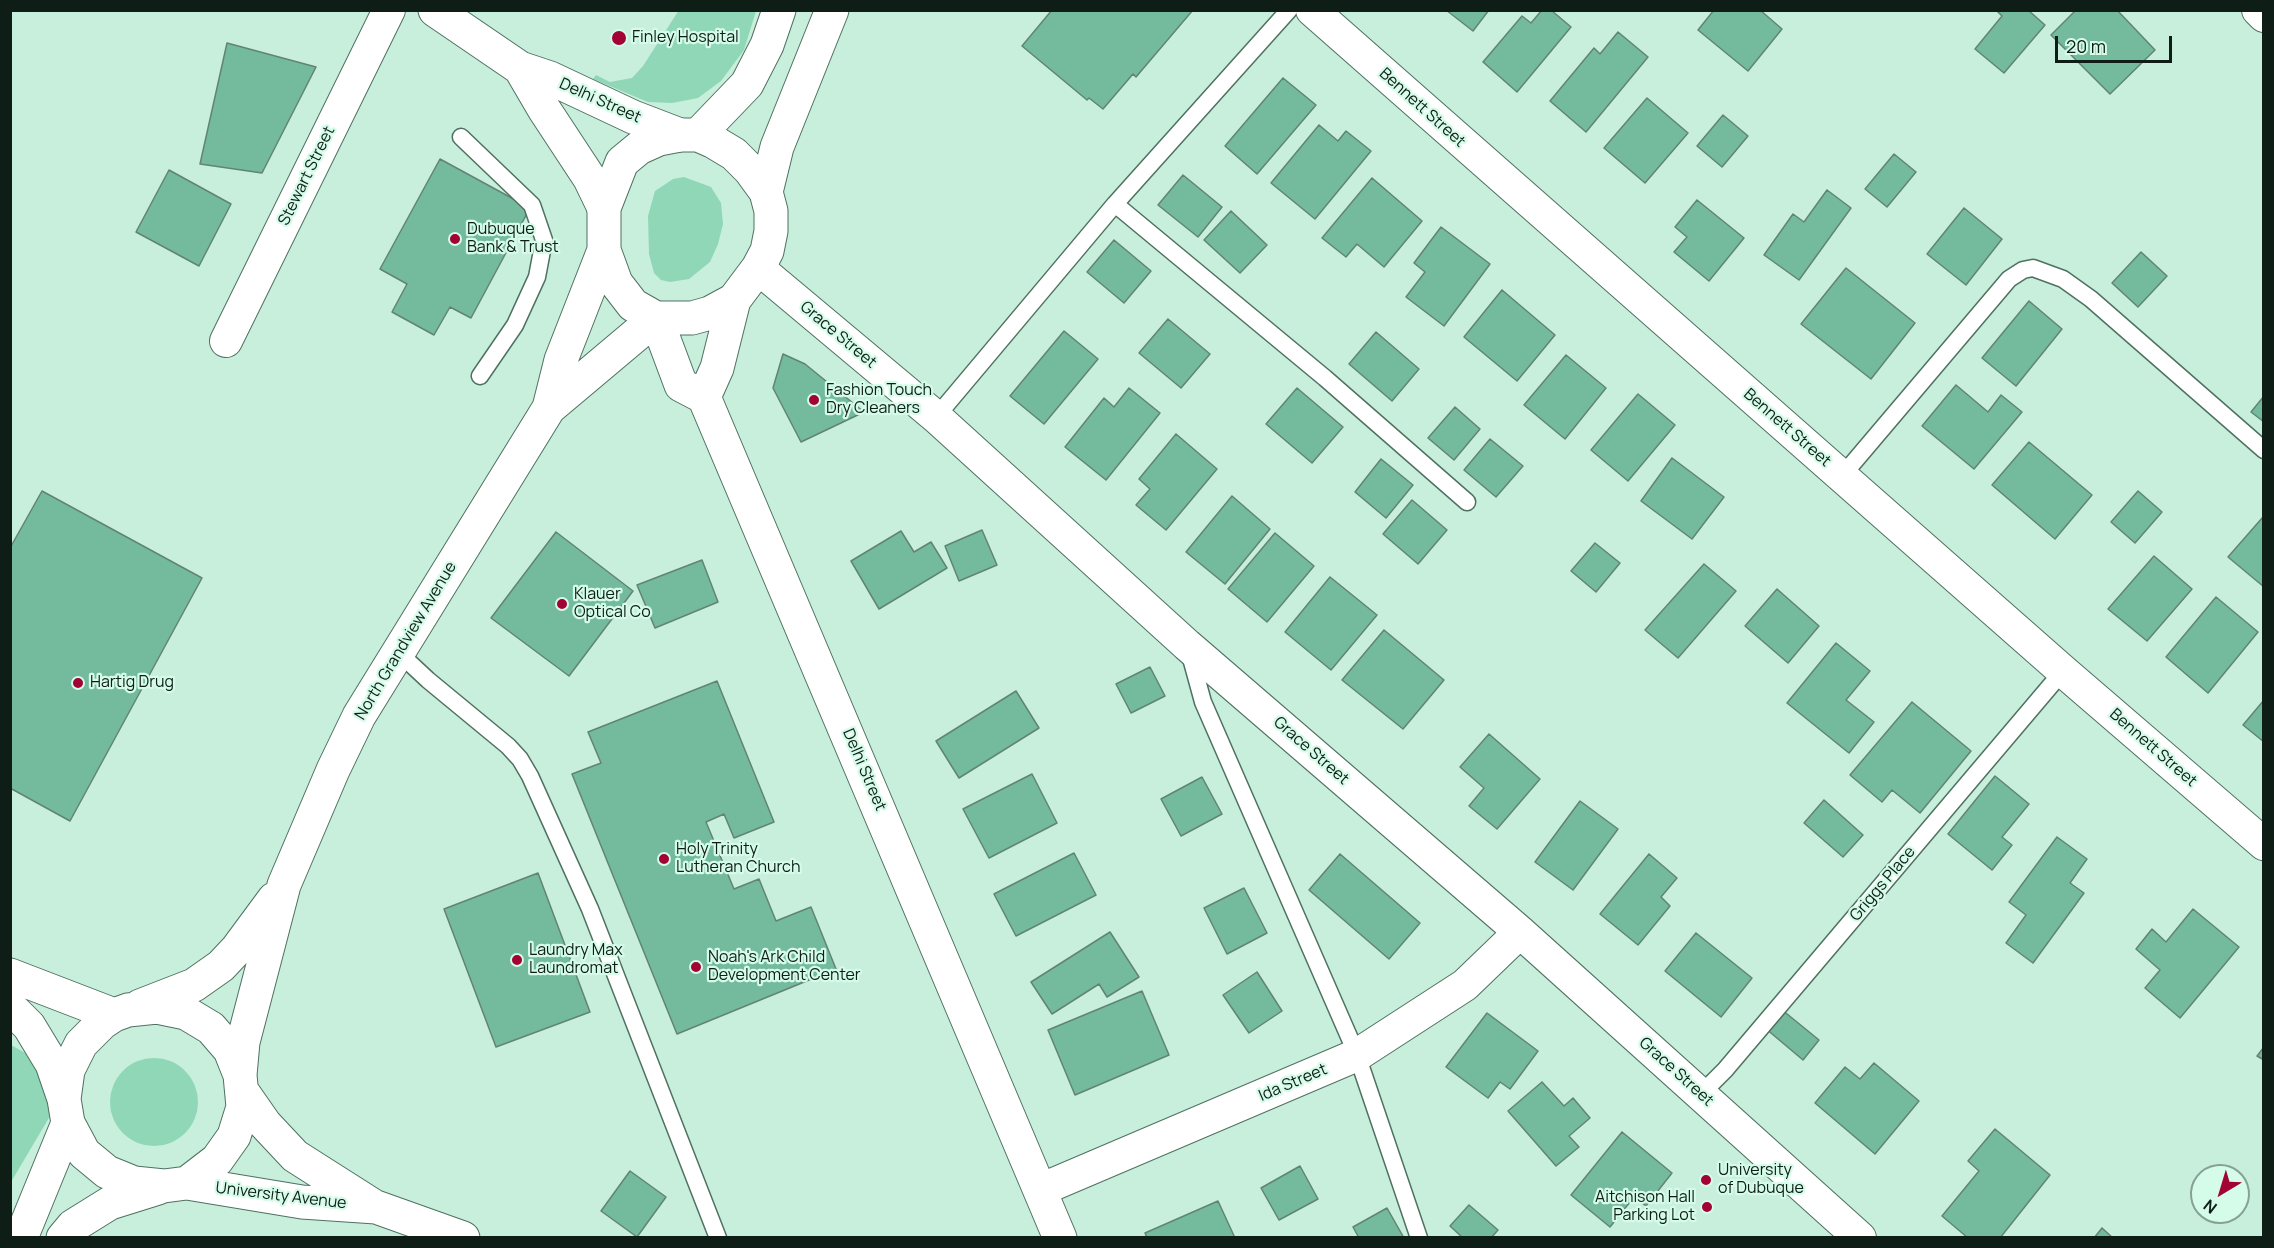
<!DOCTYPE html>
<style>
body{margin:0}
#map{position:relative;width:2274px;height:1248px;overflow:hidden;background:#c8eedc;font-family:Manrope,sans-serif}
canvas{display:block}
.frame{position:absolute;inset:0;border:12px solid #0f1d17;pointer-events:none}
.north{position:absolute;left:2190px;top:1164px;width:60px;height:60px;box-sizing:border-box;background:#d5fbe9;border:2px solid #86a295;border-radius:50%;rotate:218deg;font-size:16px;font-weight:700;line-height:24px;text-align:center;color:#0f1d17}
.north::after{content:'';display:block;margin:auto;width:21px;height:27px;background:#a20234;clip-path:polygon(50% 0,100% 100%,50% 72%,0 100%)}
.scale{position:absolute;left:2055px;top:36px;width:117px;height:27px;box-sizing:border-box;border:3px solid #0f1d17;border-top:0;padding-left:8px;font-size:18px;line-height:21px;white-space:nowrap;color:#0f1d17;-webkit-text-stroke:4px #d5fbe9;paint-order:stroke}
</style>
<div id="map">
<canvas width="2274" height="1248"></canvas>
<div class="frame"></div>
<div class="north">N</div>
<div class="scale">20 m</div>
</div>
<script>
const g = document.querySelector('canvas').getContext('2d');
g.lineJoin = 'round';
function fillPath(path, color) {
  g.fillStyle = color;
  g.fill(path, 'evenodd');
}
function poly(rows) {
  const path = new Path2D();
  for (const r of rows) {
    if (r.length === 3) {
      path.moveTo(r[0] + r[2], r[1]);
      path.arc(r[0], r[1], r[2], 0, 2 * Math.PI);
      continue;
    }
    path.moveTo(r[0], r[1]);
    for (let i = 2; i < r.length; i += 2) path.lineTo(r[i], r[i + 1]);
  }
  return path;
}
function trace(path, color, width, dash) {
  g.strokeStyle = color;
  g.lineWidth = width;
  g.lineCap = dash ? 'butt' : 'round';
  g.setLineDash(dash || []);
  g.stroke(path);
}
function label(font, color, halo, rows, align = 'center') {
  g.font = font + ' Manrope,sans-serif';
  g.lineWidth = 4.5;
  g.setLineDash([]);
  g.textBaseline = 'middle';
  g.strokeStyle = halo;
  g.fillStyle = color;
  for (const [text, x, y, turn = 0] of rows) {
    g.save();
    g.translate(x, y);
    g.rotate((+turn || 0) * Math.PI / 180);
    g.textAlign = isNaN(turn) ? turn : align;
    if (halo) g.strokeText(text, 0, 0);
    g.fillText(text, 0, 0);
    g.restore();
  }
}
fillPath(poly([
 [679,10,756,11,744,50,721,81,698,98,672,103,648,102,593,79,596,75,610,82,632,78,643,66],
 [684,177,711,187,721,203,723,224,718,244,710,262,689,279,670,282,661,280,654,273,649,254,648,216,655,191,673,179],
 [11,1045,72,1079,11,1182],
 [154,1102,44]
]), '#8fd7b7');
const building = poly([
 [1052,10,1193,10,1136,77,1133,74,1103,109,1089,98,1087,100,1022,46,1052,10],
 [1446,10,1489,10,1473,31,1446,10],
 [1542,10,1551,10,1571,27,1517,92,1483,62,1522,16,1531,23,1542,10],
 [1714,10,1760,10,1782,29,1748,71,1698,30,1714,10],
 [1996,10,2028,10,2045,25,2004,73,1975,49,2002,16,1996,10],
 [2076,10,2117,10,2155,50,2110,94,2051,35,2076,10],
 [1618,32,1648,57,1586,132,1550,101,1594,48,1600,54,1618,32],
 [227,43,316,67,262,173,200,164,227,43],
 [1283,78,1316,105,1257,174,1225,146,1283,78],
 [1647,98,1688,133,1645,183,1604,148,1647,98],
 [1723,115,1748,136,1722,167,1697,146,1723,115],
 [1319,125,1338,141,1346,131,1371,151,1315,219,1271,183,1319,125],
 [1894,154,1916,172,1887,207,1865,189,1894,154],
 [440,159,530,208,471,318,450,307,434,335,392,312,407,284,380,269,440,159],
 [169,170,231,204,199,266,136,232,169,170],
 [1183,175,1222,207,1198,237,1158,205,1183,175],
 [1372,178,1422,221,1384,267,1357,244,1346,257,1322,238,1372,178],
 [1827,190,1851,208,1799,280,1764,255,1793,214,1804,222,1827,190],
 [1697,200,1744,238,1709,281,1674,252,1687,237,1675,227,1697,200],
 [1964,208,2002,239,1966,285,1927,254,1964,208],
 [1231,211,1267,245,1240,273,1204,240,1231,211],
 [1441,227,1490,264,1444,326,1406,297,1425,272,1414,263,1441,227],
 [1114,240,1151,271,1124,303,1087,272,1114,240],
 [2141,252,2167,276,2138,307,2112,283,2141,252],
 [1846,268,1915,323,1871,379,1801,324,1846,268],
 [1502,290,1555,335,1517,381,1464,337,1502,290],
 [2029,301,2062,329,2016,386,1982,358,2029,301],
 [1168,319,1210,354,1181,388,1139,353,1168,319],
 [1064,331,1098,359,1044,424,1010,396,1064,331],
 [1376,332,1419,369,1392,401,1349,364,1376,332],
 [783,354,805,364,864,412,801,442,773,388,783,354],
 [1566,355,1606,388,1565,439,1524,405,1566,355],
 [1956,385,1988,412,2001,395,2022,412,1974,469,1922,426,1956,385],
 [1129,388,1160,413,1106,480,1065,447,1104,398,1114,407,1129,388],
 [1297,388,1343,427,1312,463,1266,424,1297,388],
 [1638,394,1675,425,1628,481,1591,450,1638,394],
 [2264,396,2264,422,2251,412,2264,396],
 [1455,407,1480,429,1454,460,1428,438,1455,407],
 [1176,434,1217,469,1166,530,1136,505,1150,489,1139,479,1176,434],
 [1490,439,1523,466,1496,497,1464,470,1490,439],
 [2029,442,2092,495,2055,539,1992,485,2029,442],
 [1672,458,1724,497,1692,539,1641,501,1672,458],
 [1381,459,1413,485,1386,518,1355,492,1381,459],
 [42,491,202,578,70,821,10,788,10,548,42,491],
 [2138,491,2162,512,2135,543,2111,522,2138,491],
 [1232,496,1270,529,1225,584,1186,552,1232,496],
 [1412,500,1447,530,1418,564,1383,534,1412,500],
 [2263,517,2264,517,2264,587,2228,557,2263,517],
 [982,530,997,565,959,581,945,546,982,530],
 [901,531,914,552,931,542,947,568,879,609,851,561,901,531],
 [556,532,633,591,569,676,491,618,556,532],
 [1275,533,1314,566,1267,622,1228,589,1275,533],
 [1595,543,1620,563,1596,592,1571,571,1595,543],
 [2154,556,2192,589,2147,641,2108,609,2154,556],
 [702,560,718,602,655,628,637,585,702,560],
 [1704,564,1736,591,1678,658,1645,630,1704,564],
 [1330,577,1377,615,1331,670,1285,632,1330,577],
 [1777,589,1819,626,1788,663,1745,626,1777,589],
 [2216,597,2258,632,2208,693,2166,657,2216,597],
 [1384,630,1444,680,1403,729,1342,680,1384,630],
 [1836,643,1870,671,1846,700,1874,722,1849,753,1787,703,1836,643],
 [1150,667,1165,696,1131,713,1116,684,1150,667],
 [717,681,774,822,734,838,724,814,706,822,734,889,759,879,776,921,811,907,836,969,677,1034,572,774,601,763,588,732,717,681],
 [1016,691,1039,728,959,778,936,741,1016,691],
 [2264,700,2264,742,2243,725,2264,700],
 [1912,702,1971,751,1920,813,1892,790,1882,802,1850,775,1912,702],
 [1489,734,1540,779,1497,829,1469,806,1484,788,1460,767,1489,734],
 [1032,774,1057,823,989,858,963,809,1032,774],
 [1995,776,2029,804,2002,837,2012,845,1992,870,1948,834,1995,776],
 [1202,777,1222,814,1181,836,1161,799,1202,777],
 [1824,800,1863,835,1843,857,1804,823,1824,800],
 [1580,801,1618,829,1573,890,1535,862,1580,801],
 [2057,837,2087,859,2070,883,2084,893,2033,963,2006,943,2026,915,2009,902,2057,837],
 [1074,853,1096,895,1016,936,994,894,1074,853],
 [1340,854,1420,923,1389,959,1309,890,1340,854],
 [1649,854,1677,878,1661,897,1670,906,1638,945,1600,914,1649,854],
 [538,873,590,1012,496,1047,444,909,538,873],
 [1244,888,1267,933,1227,954,1204,908,1244,888],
 [2193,909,2239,947,2180,1018,2145,988,2160,970,2136,949,2152,929,2166,942,2193,909],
 [1110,932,1139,977,1107,997,1099,984,1052,1014,1031,982,1110,932],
 [1696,933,1752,978,1721,1017,1665,971,1696,933],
 [1257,972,1282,1011,1249,1033,1223,995,1257,972],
 [1142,991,1169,1055,1075,1095,1048,1030,1142,991],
 [1781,1009,1819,1040,1803,1060,1765,1028,1781,1009],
 [1487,1013,1538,1051,1510,1089,1500,1082,1488,1098,1446,1067,1487,1013],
 [2264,1047,2264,1060,2257,1056,2264,1047],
 [1874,1063,1919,1101,1875,1154,1815,1103,1845,1067,1860,1079,1874,1063],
 [1542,1082,1564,1106,1573,1098,1590,1118,1569,1136,1579,1147,1556,1166,1508,1111,1542,1082],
 [1995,1129,2050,1175,2000,1238,1968,1238,1942,1216,1979,1171,1968,1161,1995,1129],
 [1622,1132,1672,1173,1646,1206,1634,1197,1610,1227,1571,1195,1622,1132],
 [1300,1166,1318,1199,1279,1220,1261,1188,1300,1166],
 [630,1171,666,1197,637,1237,601,1211,630,1171],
 [1218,1201,1235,1238,1147,1238,1145,1233,1218,1201],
 [1469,1205,1498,1230,1491,1238,1463,1238,1450,1226,1469,1205],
 [1387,1208,1404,1238,1359,1238,1353,1227,1387,1208],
 [2102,1228,2113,1238,2094,1238,2102,1228]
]);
fillPath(building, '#73bb9c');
trace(building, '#618474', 1.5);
const service = poly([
 [461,137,532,205,544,240,537,277,515,325,480,376],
 [1115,204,1325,378,1467,502],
 [936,417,1115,204,1289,10],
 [1842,476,2009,279,2023,270,2033,268,2063,279,2091,299,2264,450],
 [1189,651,1203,702,1357,1055,1419,1238],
 [398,652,428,680,508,746,520,759,530,776,590,909,718,1238],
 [1701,1094,1725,1070,2063,671]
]);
const minor = poly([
 [1312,10,2063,671,2264,844],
 [2258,10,2264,16],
 [758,268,936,417,1187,645,1520,932,1860,1238],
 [226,341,389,10],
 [1040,1190,1357,1055,1465,985,1520,932]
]);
const tertiary = poly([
 [435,10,520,68,550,78,633,117,680,135],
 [520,68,544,109,590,179,604,208]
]);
const secondary = poly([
 [680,135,698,135,714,142,734,154,750,170,766,192,771,211,771,231,767,251,758,268,734,300,710,313,692,318,656,318,633,305,616,283,604,250,604,208,622,162,639,148,659,139,680,135],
 [698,135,747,84,767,45,779,10],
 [766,192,777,147,832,10],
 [734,300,717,368,704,397,1060,1238],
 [656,318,681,385,704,397],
 [549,408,561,360,604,250],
 [10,975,114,1015],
 [140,1006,194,985,221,966,237,949,274,899],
 [10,1007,29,1026,52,1064,64,1099],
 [157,1007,186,1013,211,1028,230,1050,240,1075,243,1107,234,1136,217,1160,187,1183,164,1186,134,1183,107,1172,84,1153,68,1123,64,1099,68,1070,81,1044,102,1023,114,1015,128,1010,157,1007],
 [240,1075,243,1042,284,885,333,770,359,716,549,408,656,318],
 [242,1091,265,1124,295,1156,372,1205],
 [187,1183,302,1202,376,1207,463,1238],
 [21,1238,68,1123],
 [63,1238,73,1226,110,1203,158,1188]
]);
trace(service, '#4f7161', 19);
trace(minor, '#4f7161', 34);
trace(tertiary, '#4f7161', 35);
trace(secondary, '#4f7161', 35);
trace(service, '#fff', 16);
trace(minor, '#fff', 32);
trace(tertiary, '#fff', 33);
trace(secondary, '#fff', 33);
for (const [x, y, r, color] of [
 [619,38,8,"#a20234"],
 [455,239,6,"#a20234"],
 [814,400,6,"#a20234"],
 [562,604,6,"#a20234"],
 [78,683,6,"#a20234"],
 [664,859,6,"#a20234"],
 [517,960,6,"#a20234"],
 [696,967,6,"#a20234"],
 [1706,1180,6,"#a20234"],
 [1707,1207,6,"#a20234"]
]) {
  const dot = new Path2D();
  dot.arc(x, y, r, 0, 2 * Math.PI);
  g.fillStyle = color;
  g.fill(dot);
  trace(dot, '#d5fbe9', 2);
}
label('16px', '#0f1d17', '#d5fbe9', [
 ["Finley Hospital",632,38],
 ["Dubuque",467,230],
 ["Bank & Trust",467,248],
 ["Fashion Touch",826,391],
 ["Dry Cleaners",826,409],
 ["Klauer",574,595],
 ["Optical Co",574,613],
 ["Hartig Drug",90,683],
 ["Holy Trinity",676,850],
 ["Lutheran Church",676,868],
 ["Laundry Max",529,951],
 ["Laundromat",529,969],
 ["Noah's Ark Child",708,958],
 ["Development Center",708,976],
 ["University",1718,1171],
 ["of Dubuque",1718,1189],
 ["Aitchison Hall",1695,1198,"right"],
 ["Parking Lot",1695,1216,"right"]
], 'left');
label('16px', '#0f1d17', '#d5fbe9', [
 ["Delhi Street",600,101,24],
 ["Bennett Street",1422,108,42],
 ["Stewart Street",307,176,-64],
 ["Grace Street",838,335,40],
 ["Bennett Street",1787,428,41],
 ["North Grandview Avenue",406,641,-59],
 ["Bennett Street",2153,748,41],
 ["Grace Street",1311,751,41],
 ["Delhi Street",864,770,67],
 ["Griggs Place",1883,884,-50],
 ["Grace Street",1676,1072,42],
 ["Ida Street",1293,1083,-23],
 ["University Avenue",281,1196,7]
]);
</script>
